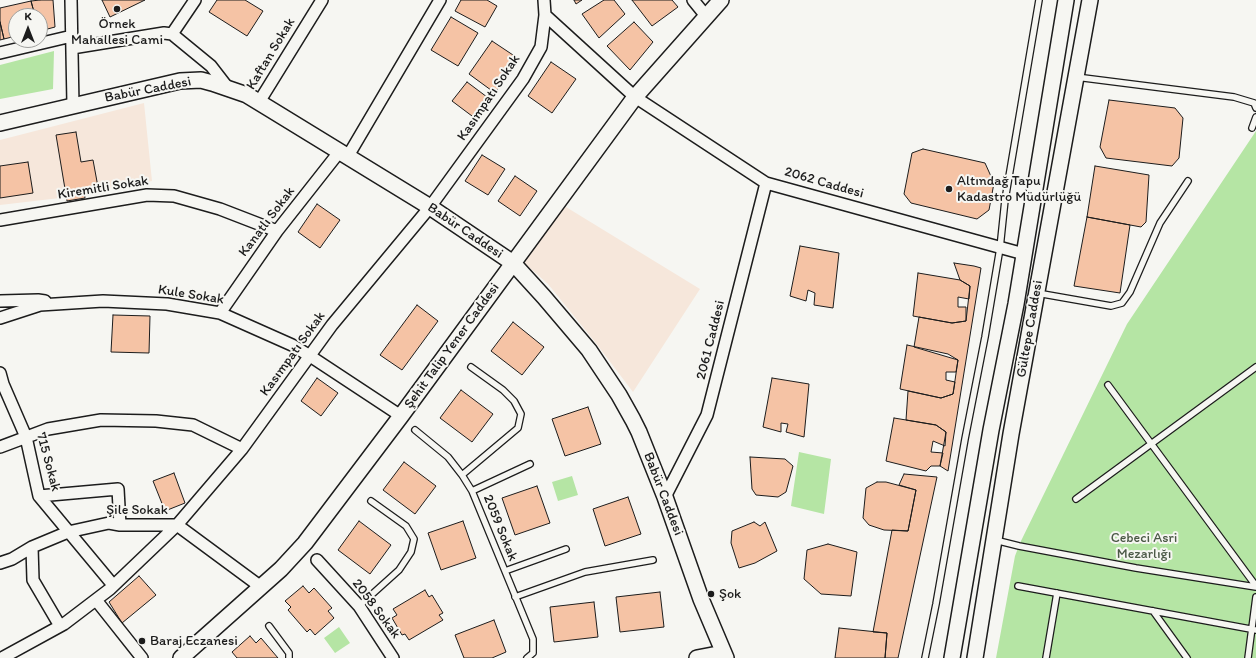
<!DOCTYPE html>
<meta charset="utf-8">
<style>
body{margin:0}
#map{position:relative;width:1256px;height:658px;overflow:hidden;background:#f6f6f2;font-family:Itim,sans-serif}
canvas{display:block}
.north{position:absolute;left:8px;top:8px;width:40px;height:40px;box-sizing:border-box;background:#f6f6f2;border:1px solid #9f9f9c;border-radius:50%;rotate:0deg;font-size:11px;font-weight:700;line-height:16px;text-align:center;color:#1c1c1c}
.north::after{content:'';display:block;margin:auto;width:14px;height:18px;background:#1c1c1c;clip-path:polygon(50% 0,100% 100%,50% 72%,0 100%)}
</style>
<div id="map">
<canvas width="1256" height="658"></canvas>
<div class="north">K</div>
</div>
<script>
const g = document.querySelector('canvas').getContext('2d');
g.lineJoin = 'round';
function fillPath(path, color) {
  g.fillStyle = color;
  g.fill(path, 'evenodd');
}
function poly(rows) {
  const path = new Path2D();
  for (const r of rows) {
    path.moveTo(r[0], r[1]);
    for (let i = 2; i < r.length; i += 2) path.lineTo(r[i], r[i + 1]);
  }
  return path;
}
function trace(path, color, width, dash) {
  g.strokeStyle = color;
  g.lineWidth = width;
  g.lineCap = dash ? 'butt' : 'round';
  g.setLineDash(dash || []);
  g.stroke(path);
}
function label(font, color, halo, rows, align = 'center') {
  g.font = font + ' Itim,sans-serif';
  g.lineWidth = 4;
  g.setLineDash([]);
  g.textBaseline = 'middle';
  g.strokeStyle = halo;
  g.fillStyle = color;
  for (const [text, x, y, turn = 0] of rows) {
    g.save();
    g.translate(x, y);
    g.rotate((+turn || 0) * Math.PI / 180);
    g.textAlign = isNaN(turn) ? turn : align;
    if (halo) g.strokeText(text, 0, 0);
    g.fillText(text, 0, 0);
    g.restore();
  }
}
fillPath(poly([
 [144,103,152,181,60,198,0,205,0,140],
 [566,207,700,289,633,392,595,342,548,284,523,262,559,211]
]), '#f6e7db');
fillPath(poly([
 [54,51,53,89,0,99,0,65],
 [1256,131,1256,658,996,658,1015,556,1020,543,1127,324],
 [799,452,831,459,824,514,791,506],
 [572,476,578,495,558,501,552,482],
 [339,627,350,643,335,653,324,638]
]), '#b5e5a4');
const building = poly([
 [40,0,53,0,55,27,40,31,40,16,35,16,31,1,40,0],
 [102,0,145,0,110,17,102,0],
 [217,0,245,0,263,11,247,36,209,12,217,0],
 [461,0,487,0,497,6,485,27,455,11,461,0],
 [574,0,582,0,576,4,574,0],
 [604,0,614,0,625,14,599,38,582,14,604,0],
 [632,0,672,0,678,7,652,26,632,0],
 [31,1,35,16,16,16,16,36,4,39,0,22,0,8,31,1],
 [451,17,478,33,458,66,431,50,451,17],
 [0,22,4,39,0,40,0,22],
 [634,22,653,42,630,70,607,46,634,22],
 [492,41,519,59,495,93,469,74,492,41],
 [551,62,576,79,552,113,528,96,551,62],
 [467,82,491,100,476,119,452,101,467,82],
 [1109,100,1175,108,1183,118,1179,158,1172,166,1106,158,1100,147,1109,100],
 [76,132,81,162,93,160,98,187,84,189,85,198,67,201,56,135,76,132],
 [923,149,985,163,994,183,989,210,977,219,911,203,904,194,912,153,923,149],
 [482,155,505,169,488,195,465,181,482,155],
 [28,162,33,193,0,198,0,166,28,162],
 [1095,166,1149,175,1146,222,1141,227,1087,217,1095,166],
 [515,176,537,191,520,216,498,201,515,176],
 [317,204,340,220,320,248,298,232,317,204],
 [1087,217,1130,225,1120,293,1074,286,1087,217],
 [800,246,839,253,833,308,814,305,815,293,808,290,806,301,790,296,800,246],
 [954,263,974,266,981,268,948,471,940,466,946,432,936,425,906,420,908,391,941,398,953,394,958,360,914,347,919,317,952,323,966,321,970,286,960,280,954,263],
 [918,273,960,280,970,286,969,299,958,297,958,307,966,307,966,321,952,323,913,316,918,273],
 [417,305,438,321,402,370,380,355,417,305],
 [113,315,150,316,149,353,111,352,113,315],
 [513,322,544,347,522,375,491,351,513,322],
 [907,345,948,354,958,360,956,372,946,372,946,380,955,382,953,394,941,398,900,389,907,345],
 [317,378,338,393,321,416,301,401,317,378],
 [772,378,809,384,804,437,786,432,788,424,781,423,781,432,763,427,772,378],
 [461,390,493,414,472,442,440,418,461,390],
 [588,407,601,444,565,456,552,419,588,407],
 [894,418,936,425,946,432,945,446,933,441,931,452,943,453,940,466,931,466,926,471,886,461,894,418],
 [750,457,785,459,793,466,786,492,778,497,756,495,752,489,750,457],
 [404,462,436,486,415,514,383,490,404,462],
 [174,473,185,503,165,511,153,481,174,473],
 [904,474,937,477,898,658,885,658,887,633,873,632,892,530,908,531,916,490,899,485,904,474],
 [877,482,886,482,916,490,908,531,884,530,869,525,863,518,866,488,877,482],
 [537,486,550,523,515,535,502,498,537,486],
 [628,497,641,534,605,546,593,509,628,497],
 [359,521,391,545,370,574,338,550,359,521],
 [463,521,476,558,441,570,428,533,463,521],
 [754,522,760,526,765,522,777,551,755,563,739,568,731,543,732,531,754,522],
 [828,544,857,552,851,596,821,594,804,579,807,550,828,544],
 [139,576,156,595,122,623,109,602,139,576],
 [303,586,309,593,314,588,332,608,328,611,334,618,315,635,310,629,307,632,288,610,291,607,285,601,303,586],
 [425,590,429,597,432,595,443,613,439,615,443,620,409,640,405,634,402,635,392,618,397,615,393,609,425,590],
 [660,592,664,627,620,632,616,597,660,592],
 [594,602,598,637,554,642,550,607,594,602],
 [494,620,506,652,492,658,464,658,455,635,494,620],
 [839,628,887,633,885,658,835,658,839,628],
 [250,636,256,643,261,638,278,658,237,658,232,652,250,636]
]);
fillPath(building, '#f5c3a5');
trace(building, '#1c1c1c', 1);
const lane = poly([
 [1076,77,1234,97,1254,103,1256,108],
 [1252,128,1256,117],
 [1037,293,1111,306,1122,303,1130,292,1160,223,1188,181],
 [1108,385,1256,586],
 [415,430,448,457,462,475,472,491,533,639,533,653,527,658],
 [462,475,518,428,521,414,514,401,503,390,471,367],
 [472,491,530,464],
 [1076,499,1256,367],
 [995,540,1019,546,1136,568,1256,587],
 [505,571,566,549],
 [1018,586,1256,630],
 [515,597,585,572,653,560],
 [359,606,399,570,411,552,414,539,406,526,371,501],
 [1153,611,1187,658],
 [269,626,289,653,289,658],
 [925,658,936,604,965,439,985,337,1000,248,1005,200,1039,0],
 [1046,658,1057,593],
 [1248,658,1256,597]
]);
const street = poly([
 [71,0,73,105],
 [693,0,706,16],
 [545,15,635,97,766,183,1024,254],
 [172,34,211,66,228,88],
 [172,34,195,0],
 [72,48,164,33,172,34],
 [0,53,72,36],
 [259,102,322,0],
 [348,156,440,0],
 [0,220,147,195,174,196,220,209,277,231],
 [0,301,38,300,45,301],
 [220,313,277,231,340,151],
 [0,318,40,305,103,301,167,304,220,313,292,345,310,356,401,416],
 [0,373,3,384,26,437,39,496,113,585],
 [0,447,48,429,101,420,156,421,193,425,242,449],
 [39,496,118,489,120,525],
 [665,497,707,415,766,183],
 [32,547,33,580,60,626],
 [317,560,359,606,393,658],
 [0,563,12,559,32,547,68,532,109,523,120,525,177,525,261,587],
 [96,600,142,658],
 [2,658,64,624,110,589,177,525,242,449,332,325,430,207,523,79,541,47,545,15,544,0]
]);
const secondary = poly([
 [0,123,180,81,201,80,212,83,247,95,270,109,430,207,513,263,544,297,589,350,619,395,633,420,639,432,665,497,701,599,726,658],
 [181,658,281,569,305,543,401,416,635,97,721,0],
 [697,658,723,653],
 [952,658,991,430,1016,304,1066,0],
 [975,658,1011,434,1090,0]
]);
trace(lane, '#1c1c1c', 8);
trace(street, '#1c1c1c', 14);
trace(secondary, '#1c1c1c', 18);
trace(lane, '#f6f6f2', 5.5);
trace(street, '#f6f6f2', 11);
trace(secondary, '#f6f6f2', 15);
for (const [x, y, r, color] of [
 [117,9,4,"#1c1c1c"],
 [949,189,4,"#1c1c1c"],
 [711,594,4,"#1c1c1c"],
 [142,641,4,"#1c1c1c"]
]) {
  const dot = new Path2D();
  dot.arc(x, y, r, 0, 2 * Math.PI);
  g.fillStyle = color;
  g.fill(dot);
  trace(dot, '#f6f6f2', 1.5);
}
label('14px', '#1c1c1c', '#f6f6f2', [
 ["Örnek",117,24,"center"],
 ["Mahallesi Cami",117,40,"center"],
 ["Altındağ Tapu",957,181],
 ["Kadastro Müdürlüğü",957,197],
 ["Şok",719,594],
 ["Baraj Eczanesi",150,641]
], 'left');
label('14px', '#1c1c1c', '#f6f6f2', [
 ["Kaftan Sokak",271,54,-59],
 ["Babür Caddesi",148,90,-11],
 ["Kasımpatı Sokak",489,98,-56],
 ["2062 Caddesi",824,183,16],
 ["Kiremitli Sokak",103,188,-9],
 ["Kanatlı Sokak",267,222,-53],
 ["Babür Caddesi",465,231,34],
 ["Kule Sokak",191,295,9],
 ["Gültepe Caddesi",1030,329,-80],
 ["2061 Caddesi",711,340,-76],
 ["Şehit Talip Yener Caddesi",452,346,-54],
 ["Kasımpatı Sokak",293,354,-54],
 ["715 Sokak",48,462,75],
 ["Babür Caddesi",663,494,69],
 ["Şile Sokak",137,510],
 ["2059 Sokak",500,528,68],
 ["2058 Sokak",376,609,53]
]);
label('14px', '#4a5845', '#f6f6f2', [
 ["Cebeci Asri",1144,538],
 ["Mezarlığı",1144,554]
]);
</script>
